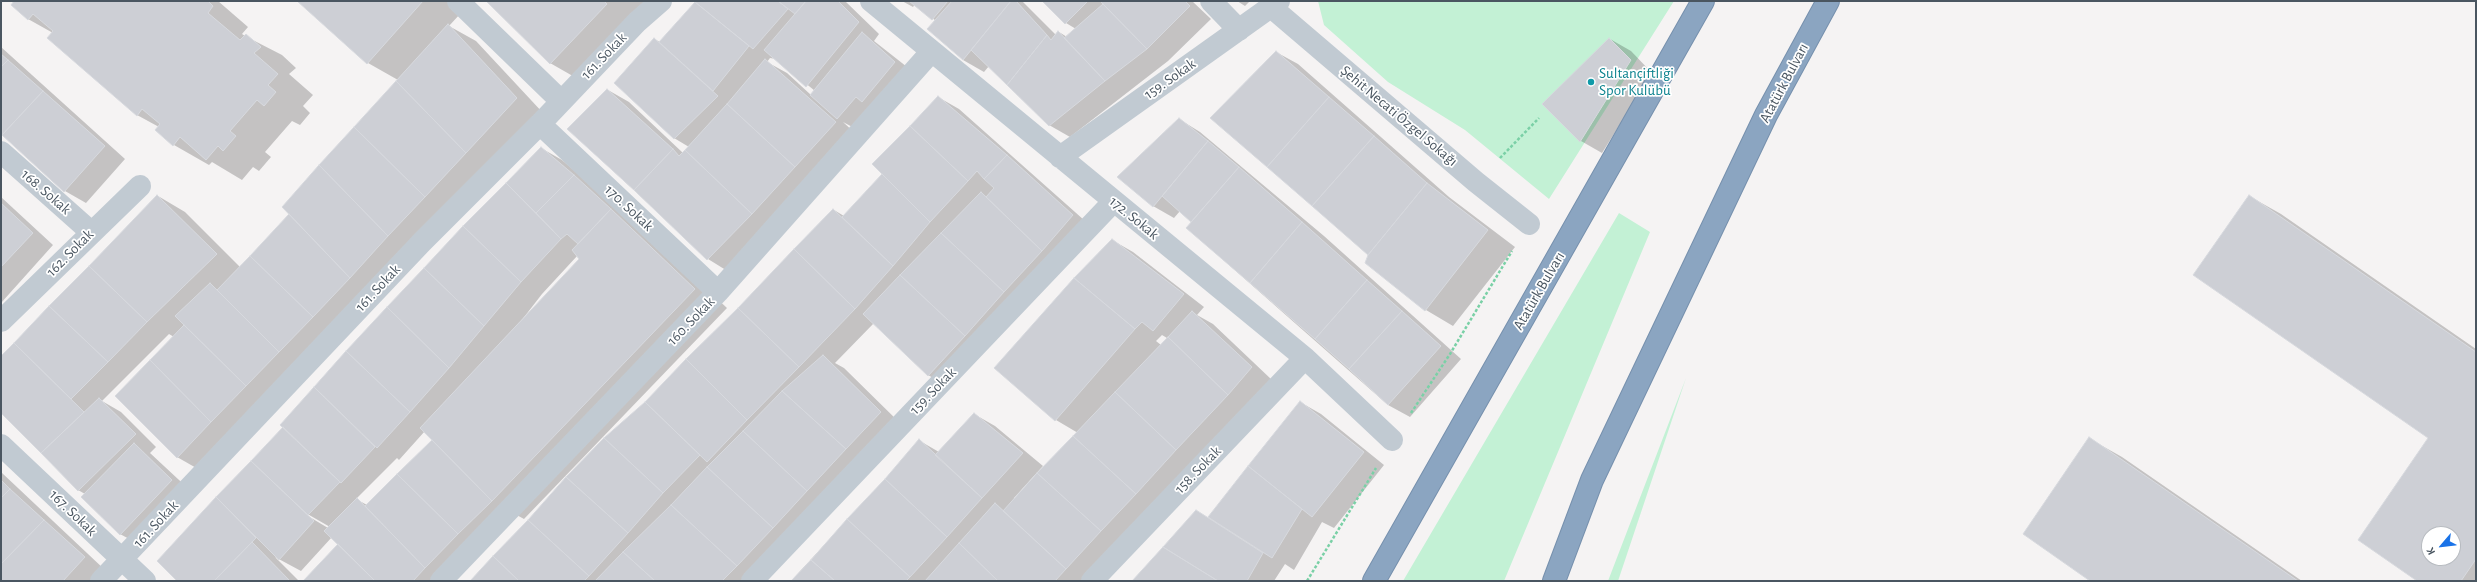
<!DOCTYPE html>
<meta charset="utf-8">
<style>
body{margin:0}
#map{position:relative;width:2477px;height:582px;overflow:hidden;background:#f5f3f3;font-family:"Alegreya Sans",sans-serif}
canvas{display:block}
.frame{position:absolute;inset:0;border:2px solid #4a5661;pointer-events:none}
.north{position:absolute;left:2421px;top:526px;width:40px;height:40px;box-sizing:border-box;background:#fff;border:1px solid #b7bbc0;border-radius:50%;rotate:242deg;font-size:11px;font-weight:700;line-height:16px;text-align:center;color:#4a5661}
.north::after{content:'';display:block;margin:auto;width:14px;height:18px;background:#1a73e8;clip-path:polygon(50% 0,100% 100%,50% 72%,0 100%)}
</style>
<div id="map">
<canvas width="2477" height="582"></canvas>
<div class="frame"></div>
<div class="north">K</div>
</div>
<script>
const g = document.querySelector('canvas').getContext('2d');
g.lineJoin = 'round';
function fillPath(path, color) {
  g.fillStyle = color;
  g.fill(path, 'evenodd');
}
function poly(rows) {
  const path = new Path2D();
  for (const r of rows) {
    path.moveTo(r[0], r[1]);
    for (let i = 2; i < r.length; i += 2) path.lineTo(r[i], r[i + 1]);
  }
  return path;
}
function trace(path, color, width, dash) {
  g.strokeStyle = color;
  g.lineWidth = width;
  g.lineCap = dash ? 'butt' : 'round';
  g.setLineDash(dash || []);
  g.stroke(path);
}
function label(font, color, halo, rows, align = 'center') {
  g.font = font + ' "Alegreya Sans",sans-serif';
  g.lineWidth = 3.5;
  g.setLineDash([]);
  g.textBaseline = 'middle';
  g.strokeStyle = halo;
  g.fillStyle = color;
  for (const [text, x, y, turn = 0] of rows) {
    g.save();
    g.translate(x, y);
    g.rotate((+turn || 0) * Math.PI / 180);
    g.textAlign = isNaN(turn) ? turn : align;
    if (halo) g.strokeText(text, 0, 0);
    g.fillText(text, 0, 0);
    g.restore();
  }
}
fillPath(poly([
 [1318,1,1674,1,1549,199,1465,130,1388,82,1324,25],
 [1619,213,1650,232,1504,581,1403,581],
 [1686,378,1618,581,1608,581]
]), '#c3f1d5');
fillPath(poly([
 [15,1,218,1,248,27,242,34,245,36,282,55,296,68,289,74,313,95,303,106,310,113,300,125,292,121,265,152,271,157,259,171,253,167,242,180,212,162,209,165,174,145,159,127,137,115,53,33,28,19],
 [299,1,472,1,449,26,476,41,544,114,198,469,177,457,174,337,169,334,102,401,121,412,156,447,150,453,193,493,142,546,120,534,85,494,78,490,1,411,1,357,158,196,185,212,240,267,290,214,398,80,368,63],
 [487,1,645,1,578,79,550,63],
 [697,1,845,1,879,34,874,41,916,74,858,130,843,122,856,134,729,272,708,259,568,129,608,90,629,102,683,153,689,147,674,138,654,39,660,42],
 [770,58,776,59,815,91,811,95,787,73,767,62],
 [902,1,1022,1,1056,35,1059,32,1067,37,1076,29,1066,23,1043,1,1192,1,1211,19,1168,61,1070,137,1049,125,989,66,984,72,963,60,936,21,915,4,913,7],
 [1237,1,1250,1,1245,6],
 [1610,39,1631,51,1652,73,1602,153,1581,141,1544,104],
 [1,47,125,159,86,203,65,191,1,132],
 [1276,52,1298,64,1449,197,1515,247,1453,326,1426,310,1369,254],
 [938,97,959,109,1093,228,949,387,928,375,874,323,835,363,844,368,902,425,755,581,472,581,834,210,844,216,884,174],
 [1179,119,1200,132,1324,236,1461,359,1410,417,1388,405,1187,228,1193,222,1180,211,1174,218,1153,206],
 [541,148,562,160,643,229,727,308,524,519,513,513,446,581,305,581,339,544,332,537,301,571,275,557,299,581,179,581,158,561,284,427,282,424,346,352,464,226],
 [578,255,581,259,518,325,542,294],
 [425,431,436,444,367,505,356,499,397,458,399,460],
 [304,512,330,527,328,528,303,513],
 [2249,196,2281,214,2476,349,2476,581,2419,581,2430,437],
 [2429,534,2453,534,2453,558,2429,558],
 [1,197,53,245,1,303],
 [1112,240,1133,252,1204,307,1197,315,1213,324,1272,380,1088,581,791,581,920,441,939,452,974,414,995,426,1043,466,1014,498,1015,500,1078,433,1056,420],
 [1162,335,1167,338,1161,345,1156,341],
 [1300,402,1321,414,1384,465,1334,528,1322,522,1294,570,1285,564,1274,581,1134,581,1208,518],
 [2090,439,2122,457,2302,581,2092,581],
 [1,472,105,570,95,581,1,581]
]), '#0003');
const building = poly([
 [14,1,208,1,213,6,208,13,240,40,246,34,261,47,254,53,278,74,268,85,276,92,264,106,257,100,230,131,236,136,223,151,218,146,206,160,180,137,173,146,155,130,160,124,142,109,137,116,47,38,53,31,33,14,28,20,11,5,14,1],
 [297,1,423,1,367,64,297,1],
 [486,1,604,1,607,4,550,64,486,1],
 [697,1,778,1,788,9,753,49,695,2,697,1],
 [778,1,806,1,795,14,778,1],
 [806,1,838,1,859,22,806,87,764,50,806,1],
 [909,1,948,1,932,20,909,1],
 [952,1,1011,1,963,60,927,29,952,1],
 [1011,1,1016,1,1047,35,1007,85,971,50,1011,1],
 [1042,1,1088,1,1065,24,1042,1],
 [1100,1,1185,1,1190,6,1147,49,1100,1],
 [695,2,749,46,713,91,659,42,695,2],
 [1103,4,1147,49,1105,81,1064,38,1103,4],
 [448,24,517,98,466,153,396,81,448,24],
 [1058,31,1105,81,1049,126,1007,85,1047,35,1051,40,1058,31],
 [862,32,895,62,862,102,856,97,837,119,810,95,862,32],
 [654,38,718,96,674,139,614,83,654,38],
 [1609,38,1631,60,1580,142,1542,104,1609,38],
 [1276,51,1329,97,1267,167,1210,118,1276,51],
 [1,54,8,60,1,67,1,54],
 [765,59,836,122,795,167,727,104,765,59],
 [8,60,43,91,2,135,1,67,8,60],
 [396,81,466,153,425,197,354,127,396,81],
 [607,89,673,149,634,190,567,129,607,89],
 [43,91,105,146,64,192,2,135,43,91],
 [938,96,1007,155,984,179,977,171,968,181,910,126,938,96],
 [1329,97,1374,136,1312,206,1267,167,1329,97],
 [727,104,795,167,752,214,685,150,727,104],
 [1179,118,1208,141,1153,207,1117,177,1179,118],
 [910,126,968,181,930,222,872,164,910,126],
 [354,127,425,197,388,236,319,165,354,127],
 [1374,136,1427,183,1368,255,1312,206,1374,136],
 [1208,141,1239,167,1191,222,1162,196,1208,141],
 [541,147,574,175,536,213,506,183,541,147],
 [673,149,679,156,685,150,752,214,707,260,634,190,673,149],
 [1007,155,1073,215,1042,251,986,197,994,188,984,179,1007,155],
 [319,165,388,236,350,278,282,207,319,165],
 [1239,167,1302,222,1250,283,1186,228,1239,167],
 [882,174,930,222,893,266,842,217,882,174],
 [574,175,611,209,578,244,567,234,561,239,536,213,574,175],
 [506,183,561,239,521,282,463,226,506,183],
 [1427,183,1488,230,1425,311,1365,263,1368,255,1427,183],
 [981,192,1042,251,1004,292,941,233,981,192],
 [157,195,217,254,147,322,89,266,157,195],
 [2249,195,2476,352,2476,559,2461,581,2417,581,2358,540,2428,438,2193,275,2249,195],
 [2429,534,2453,534,2453,558,2429,558,2429,534],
 [1,203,33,233,1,267,1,203],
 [611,209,695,289,492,501,420,428,579,259,572,250,611,209],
 [833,209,893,266,855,309,794,249,833,209],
 [289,214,350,278,313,317,250,256,289,214],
 [1302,222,1367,280,1315,339,1250,283,1302,222],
 [463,226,521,282,484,326,424,268,463,226],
 [941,233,1004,292,965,336,900,275,941,233],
 [1112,239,1184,294,1153,331,1142,322,1135,329,1074,278,1112,239],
 [794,249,855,309,799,367,738,308,794,249],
 [250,256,313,317,279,352,217,290,250,256],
 [89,266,147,322,108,362,49,306,89,266],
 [424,268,484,326,449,368,387,307,424,268],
 [900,275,965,336,928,376,863,314,900,275],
 [1074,278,1135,329,1055,421,994,368,1074,278],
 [1367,280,1402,311,1349,369,1315,339,1367,280],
 [210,283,279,352,246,386,175,316,210,283],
 [49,306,108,362,71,399,14,343,49,306],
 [387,307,449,368,410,412,346,351,387,307],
 [738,308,799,367,747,420,686,359,738,308],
 [1192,311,1252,367,1228,395,1168,337,1192,311],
 [1402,311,1441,346,1388,405,1349,369,1402,311],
 [184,325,246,386,211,422,150,360,184,325],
 [1168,337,1228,395,1176,450,1115,392,1168,337],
 [14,343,84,412,41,453,1,413,1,356,14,343],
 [346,351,410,412,377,448,314,387,346,351],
 [823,355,881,412,846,449,782,391,823,355],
 [686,359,747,420,707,462,645,402,686,359],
 [150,360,211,422,177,458,115,396,150,360],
 [314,387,375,447,341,483,280,425,314,387],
 [782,391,846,449,807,491,743,431,782,391],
 [1115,392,1176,450,1136,494,1073,436,1115,392],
 [99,398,136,434,78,491,41,453,99,398],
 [1300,401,1364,452,1312,517,1248,466,1300,401],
 [645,402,700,455,663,493,604,438,645,402],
 [974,413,1023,453,982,498,935,455,974,413],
 [283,427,340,482,308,515,251,461,283,427],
 [743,431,807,491,773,528,707,467,743,431],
 [1073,436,1136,494,1101,531,1037,473,1073,436],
 [2089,437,2298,581,2090,581,2023,534,2089,437],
 [604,438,663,493,628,533,566,477,604,438],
 [919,439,982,498,947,537,885,479,919,439],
 [432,440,492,501,458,534,397,474,432,440],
 [134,443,172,480,120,535,81,497,134,443],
 [251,461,314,521,279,560,216,497,251,461],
 [1248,466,1302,509,1272,558,1208,517,1248,466],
 [707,467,773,528,737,566,671,505,707,467],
 [1037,473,1101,531,1066,569,1003,511,1037,473],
 [397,474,458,534,425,568,365,506,397,474],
 [566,477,628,533,589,576,528,520,566,477],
 [885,479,947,537,910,577,847,519,885,479],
 [1,480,10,489,1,498,1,480],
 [10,489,44,520,1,564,1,498,10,489],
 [216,497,256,538,214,581,177,581,157,561,216,497],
 [357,498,425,568,413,581,375,581,324,531,357,498],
 [995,503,1066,569,1055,581,998,581,959,543,995,503],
 [671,505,737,566,722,581,655,581,623,552,671,505],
 [1196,510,1263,553,1247,581,1218,581,1163,547,1196,510],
 [847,519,910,577,906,581,835,581,811,560,847,519],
 [44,520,85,557,63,581,1,581,1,564,44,520],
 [528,520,589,576,584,581,519,581,493,556,528,520],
 [252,542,290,581,214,581,252,542],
 [959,543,998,581,925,581,959,543],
 [338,544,375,581,303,581,338,544],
 [1163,547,1218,581,1132,581,1163,547],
 [623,552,655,581,595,581,623,552],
 [493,556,519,581,470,581,493,556],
 [811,560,835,581,791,581,811,560]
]);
fillPath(building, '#cdcfd5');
trace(building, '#d7d9de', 1);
const highway = poly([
 [1374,581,1703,1],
 [1554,581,1592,480,1766,115,1828,1]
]);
trace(highway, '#7690ad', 24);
trace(poly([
 [1500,158,1539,118],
 [1411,413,1450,354,1512,251],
 [1307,581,1376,468]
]), '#7ad0a6', 2.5, [3, 2]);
trace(poly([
 [458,1,561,101],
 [871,1,1305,358,1392,440],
 [1211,1,1239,30],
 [1271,7,1476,182,1529,224],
 [540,124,718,292],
 [1,152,91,232],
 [1060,157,1279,1],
 [1,321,140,186],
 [1,445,145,581],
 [101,581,422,242,540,124,637,22,661,1],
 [441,581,718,292,931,52],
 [752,581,1113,202],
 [1092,581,1305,358]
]), '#c1cad2', 22);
trace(highway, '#8ba5c1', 22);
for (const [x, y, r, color] of [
 [1591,82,4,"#0f9aa8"]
]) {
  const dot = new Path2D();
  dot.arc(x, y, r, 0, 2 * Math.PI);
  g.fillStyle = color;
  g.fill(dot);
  trace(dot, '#fff', 1.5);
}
label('15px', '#4a5661', '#fff', [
 ["161. Sokak",604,56,-46],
 ["159. Sokak",1170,79,-35],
 ["Atatürk Bulvarı",1784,83,-62],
 ["Şehit Necati Özgel Sokağı",1399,116,40],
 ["168. Sokak",46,192,41],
 ["170. Sokak",629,208,43],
 ["172. Sokak",1134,218,39],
 ["162. Sokak",70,253,-45],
 ["161. Sokak",378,288,-47],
 ["Atatürk Bulvarı",1539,291,-60],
 ["160. Sokak",691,321,-46],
 ["159. Sokak",933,391,-46],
 ["158. Sokak",1198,470,-46],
 ["167. Sokak",73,513,44],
 ["161. Sokak",156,524,-47]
]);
label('15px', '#0d838f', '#fff', [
 ["Sultançiftliği",1599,73],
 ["Spor Kulübü",1599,90]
], 'left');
</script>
